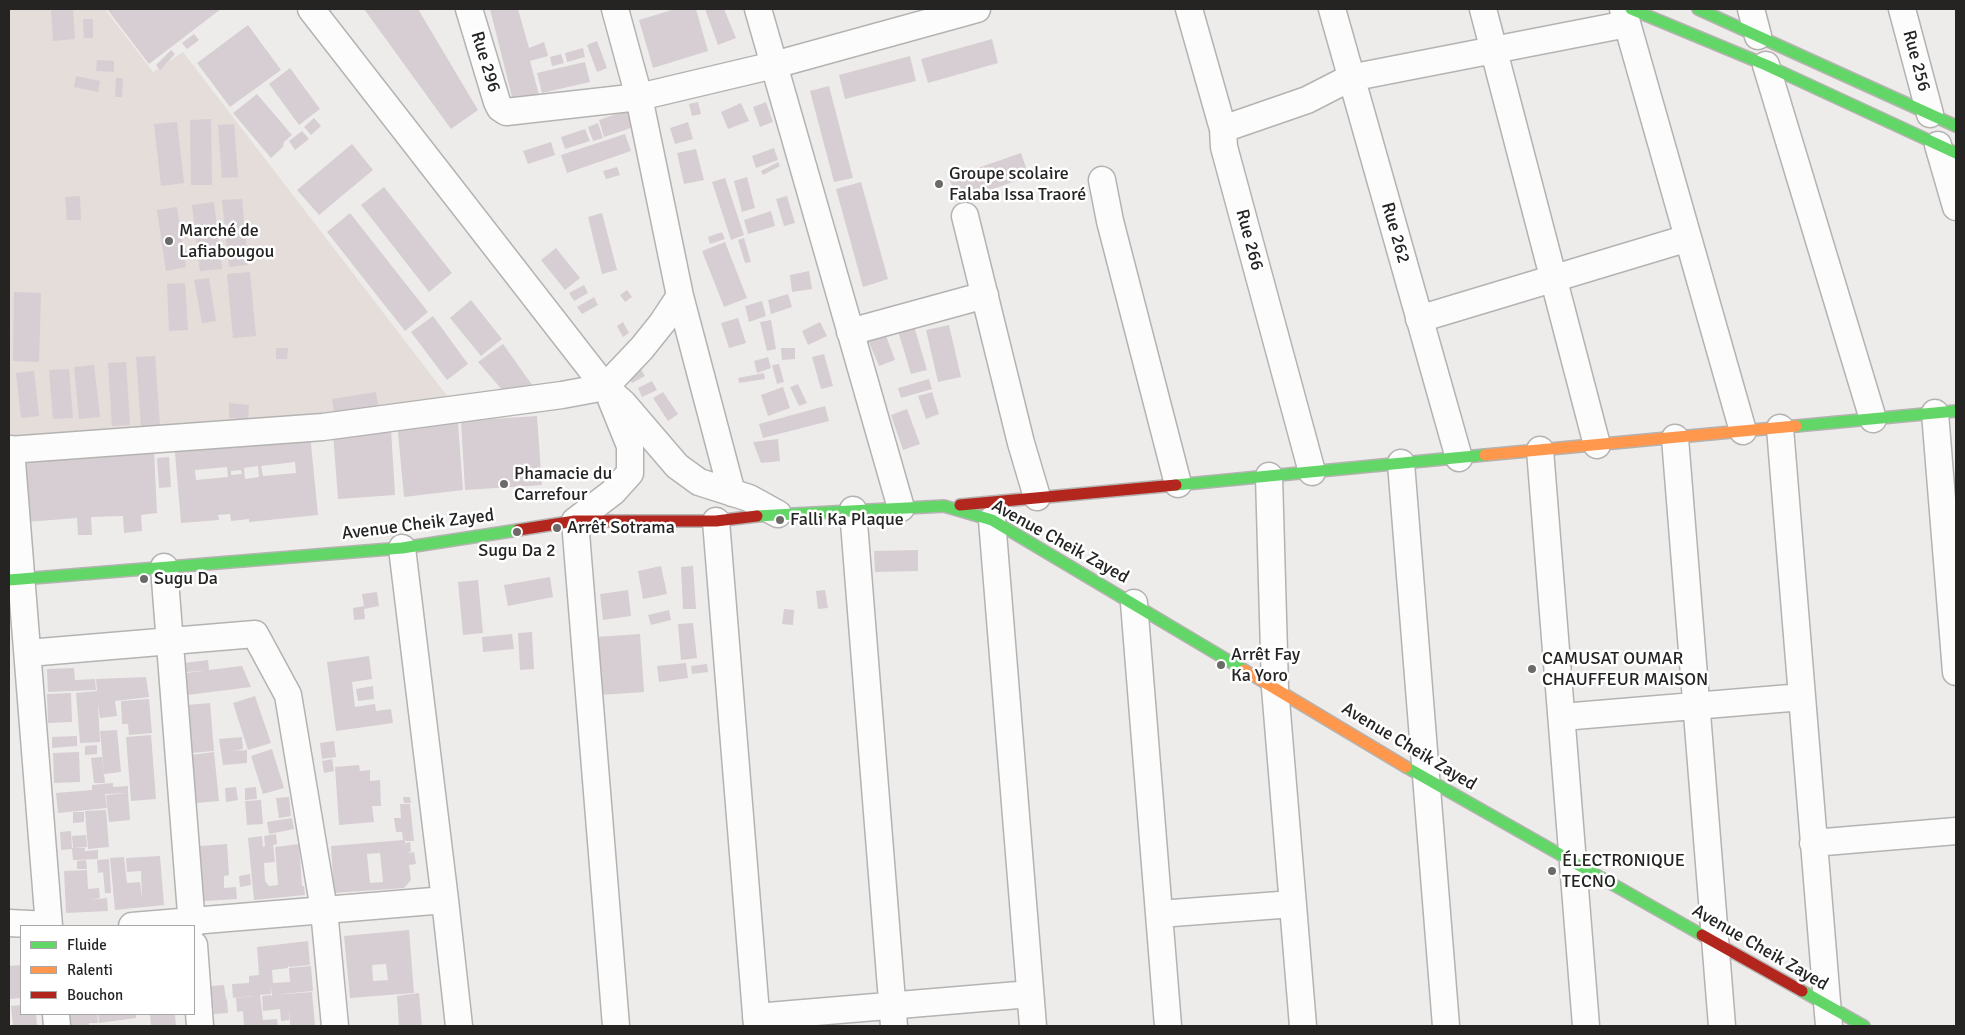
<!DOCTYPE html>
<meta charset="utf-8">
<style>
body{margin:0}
#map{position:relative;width:1965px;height:1035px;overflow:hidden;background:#eeecea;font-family:Signika,sans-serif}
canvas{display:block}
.frame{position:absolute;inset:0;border:10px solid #252423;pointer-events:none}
.legend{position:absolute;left:20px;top:925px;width:175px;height:90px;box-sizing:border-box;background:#fff;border:1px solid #a8a7a7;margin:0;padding:6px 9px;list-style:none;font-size:15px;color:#252423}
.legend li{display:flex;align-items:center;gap:10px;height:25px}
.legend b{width:25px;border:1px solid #a8a7a7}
</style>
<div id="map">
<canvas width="1965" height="1035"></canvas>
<div class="frame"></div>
<ul class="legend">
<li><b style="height:6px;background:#63d668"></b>Fluide</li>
<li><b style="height:6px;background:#ff974d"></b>Ralenti</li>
<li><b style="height:6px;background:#b3261e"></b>Bouchon</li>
</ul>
</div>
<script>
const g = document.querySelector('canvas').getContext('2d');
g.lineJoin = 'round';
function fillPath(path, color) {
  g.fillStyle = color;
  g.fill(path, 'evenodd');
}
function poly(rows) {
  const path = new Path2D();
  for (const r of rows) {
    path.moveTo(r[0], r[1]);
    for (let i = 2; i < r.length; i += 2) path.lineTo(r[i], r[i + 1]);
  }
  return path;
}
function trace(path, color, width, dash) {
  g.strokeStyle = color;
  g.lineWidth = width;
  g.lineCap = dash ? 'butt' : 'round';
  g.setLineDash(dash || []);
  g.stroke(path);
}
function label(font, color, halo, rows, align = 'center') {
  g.font = font + ' Signika,sans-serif';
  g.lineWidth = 5;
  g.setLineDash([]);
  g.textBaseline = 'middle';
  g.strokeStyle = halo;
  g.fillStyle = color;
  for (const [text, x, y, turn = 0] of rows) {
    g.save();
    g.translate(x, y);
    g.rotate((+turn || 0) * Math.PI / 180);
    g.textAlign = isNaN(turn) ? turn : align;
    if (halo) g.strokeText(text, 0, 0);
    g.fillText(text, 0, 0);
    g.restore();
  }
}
fillPath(poly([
 [9,9,105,9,153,72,183,52,458,410,9,437]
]), '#e4ddd9');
fillPath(poly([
 [51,9,73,9,75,39,53,41],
 [107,9,221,9,149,64],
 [364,9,418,9,478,110,451,129],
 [490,9,518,9,529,48,544,42,548,56,530,61,539,95,513,101],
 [675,9,696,9,708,51,653,68,639,20],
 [705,9,724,9,736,38,718,45],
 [83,19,93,19,93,38,84,38],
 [248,25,281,70,230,107,197,63],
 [194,34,199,40,187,49,182,43],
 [992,39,998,63,928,83,921,59],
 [597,41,607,68,597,72,587,45],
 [583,48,585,57,567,62,565,53],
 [171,50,175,54,160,70,156,65],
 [561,54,564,63,552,66,550,57],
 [910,56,916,81,845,99,839,75],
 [97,60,114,61,114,72,96,71],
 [585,62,590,82,542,93,537,73],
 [290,68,320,109,299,125,269,84],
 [76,76,100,81,98,92,74,87],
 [116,78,123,78,122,97,115,97],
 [829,86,853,178,834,182,810,91],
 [257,94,292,135,284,142,283,147,271,158,233,113],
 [698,102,701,114,692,116,689,104],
 [766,102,773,122,760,127,753,107],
 [741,103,749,121,728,129,721,112],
 [628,110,634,127,604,137,599,120],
 [314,118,321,126,311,135,304,127],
 [211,119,212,185,191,185,190,120],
 [177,122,184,183,161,186,154,124],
 [688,122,693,139,675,144,670,128],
 [598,123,603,138,593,141,588,127],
 [234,124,238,177,222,178,218,125],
 [585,129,590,141,565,149,561,137],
 [302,131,309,139,295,150,289,141],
 [625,134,631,151,567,173,561,155],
 [551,142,555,155,528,164,523,151],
 [352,144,373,170,319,215,297,190],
 [774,148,778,160,756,168,752,156],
 [696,149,704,180,684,184,677,153],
 [1021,153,1029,176,958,202,949,178],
 [778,162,780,166,763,175,761,171],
 [617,167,620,175,606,179,603,171],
 [747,177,755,208,742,212,734,181],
 [725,178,744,235,731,240,712,182],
 [861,182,888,279,863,287,836,189],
 [384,187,452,273,429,292,361,205],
 [80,196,81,220,67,220,65,197],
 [787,196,795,223,784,226,776,199],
 [242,199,248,265,229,267,222,200],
 [214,202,222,269,200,271,192,205],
 [177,207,186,267,166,271,157,210],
 [771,211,775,226,748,234,744,220],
 [350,213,428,312,405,331,327,232],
 [602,213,617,270,602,274,588,217],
 [722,232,725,239,710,244,708,237],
 [744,238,751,262,745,263,738,240],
 [725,242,747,298,724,307,702,251],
 [556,248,580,278,565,290,541,260],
 [809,271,812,289,792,292,790,275],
 [250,272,256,336,233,338,227,274],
 [209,278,216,321,202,323,194,280],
 [185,283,188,330,169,331,167,284],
 [584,285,588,293,574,301,569,293],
 [627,290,632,297,625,302,620,295],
 [14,292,41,293,39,362,13,361],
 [788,294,792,307,771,314,768,300],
 [594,297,598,305,582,314,577,307],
 [471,300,502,339,481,356,450,318],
 [762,301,766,316,749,322,745,306],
 [433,316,468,364,447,380,411,332],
 [738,318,746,343,729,348,721,323],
 [771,320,776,349,767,351,760,322],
 [623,322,629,333,623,337,617,326],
 [820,322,827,336,808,345,802,331],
 [949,325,961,377,938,382,926,330],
 [914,326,927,370,911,374,898,331],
 [885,333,895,360,879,366,868,340],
 [503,344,535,389,510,399,478,362],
 [276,348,288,348,287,359,276,359],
 [781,348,795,348,795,359,782,360],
 [824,354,833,386,821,389,812,357],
 [155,356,160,426,141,427,136,357],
 [768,357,771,368,757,373,754,361],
 [636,361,645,376,632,383,624,368],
 [126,362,130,425,112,426,108,363],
 [779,364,784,382,777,384,772,365],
 [94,365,100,417,79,419,74,367],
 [69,369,73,418,53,419,49,370],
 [34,371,39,416,21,418,16,373],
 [764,373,765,379,739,383,738,378],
 [929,379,932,389,901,398,898,388],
 [652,381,657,390,642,397,638,388],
 [798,384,807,403,799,406,790,387],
 [783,387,790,408,768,416,761,395],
 [376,392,380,418,336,425,332,399],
 [663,392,678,414,668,421,653,398],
 [932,392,939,414,926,419,918,396],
 [229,403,249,405,248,419,229,418],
 [825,406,829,421,763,438,759,424],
 [907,409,920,444,903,450,891,415],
 [537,416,542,485,465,490,461,421],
 [397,422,458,423,463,490,404,497],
 [391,429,395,495,338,499,333,434],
 [310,434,318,515,249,522,249,519,231,521,230,514,218,515,219,520,181,523,174,442],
 [295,462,296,473,263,476,261,466],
 [258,466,259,477,245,479,244,468],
 [227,467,228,477,196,480,195,470],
 [241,470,242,474,231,475,231,471],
 [778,439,780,461,761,463,753,442],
 [154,450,157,513,141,515,142,531,124,533,123,516,91,517,92,535,78,535,77,518,26,522,22,458],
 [169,457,171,487,159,488,157,458],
 [918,550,918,571,875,572,874,551],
 [661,566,667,594,643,599,638,571],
 [693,566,696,609,683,609,681,567],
 [550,577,553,597,508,606,504,585],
 [478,580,483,633,463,635,458,582],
 [628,590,631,616,603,620,600,594],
 [825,590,828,608,818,609,816,591],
 [377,592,379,606,364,609,365,619,354,620,353,608,364,606,362,594],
 [784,609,794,610,793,625,782,624],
 [669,610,671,620,651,625,648,615],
 [693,623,697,658,681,660,678,624],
 [532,632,534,669,520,670,518,633],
 [512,634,514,649,483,652,482,637],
 [640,634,644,692,600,695,596,637],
 [369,656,372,679,352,682,355,707,375,704,376,711,391,709,393,723,336,731,327,662],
 [208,660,209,670,242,666,251,687,187,695,185,673,204,671,185,672,184,663],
 [686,663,688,678,659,682,657,666],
 [707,664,708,672,692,674,691,666],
 [74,668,75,680,95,679,96,690,48,692,47,669],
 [146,677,149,697,115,701,117,716,100,718,98,704,100,742,80,743,76,693,97,691,96,679],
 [373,686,374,699,358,701,356,689],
 [71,693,72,722,48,723,47,694],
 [255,696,271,743,248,750,233,703],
 [149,699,152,733,129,735,128,724,122,724,121,701],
 [210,703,214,751,191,753,187,705],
 [117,730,121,772,104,774,100,731],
 [151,735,156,799,131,801,126,737],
 [77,736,77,746,52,748,52,737],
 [242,737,243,749,233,751,247,750,247,763,223,765,219,739],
 [334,741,336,757,322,759,320,743],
 [97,745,97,754,85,755,85,746],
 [272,749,284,788,263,794,251,756],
 [79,752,80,782,54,783,53,753],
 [214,752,219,801,196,803,191,755],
 [102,757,105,783,94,783,91,758],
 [332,759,334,771,324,773,322,761],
 [359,765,360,771,370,770,370,781,380,780,381,806,372,806,374,822,339,825,335,767],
 [113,783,113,787,128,786,128,793,105,794,107,808,58,813,56,793,92,790,92,785],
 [236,787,238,800,226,802,225,788],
 [256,787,257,799,245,800,245,788],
 [128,793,130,820,109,822,106,795],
 [289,797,291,816,279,818,276,798],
 [403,797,410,797,411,803,404,803],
 [261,800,263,824,247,825,245,801],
 [400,804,410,804,414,841,406,841,405,839,406,846,406,843,410,842,411,851,408,853,414,852,416,864,409,865,411,880,404,888,334,893,331,846,403,840,402,832,396,832,394,818,401,818],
 [380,853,383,882,370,883,367,854],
 [106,810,109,847,88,849,85,811],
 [73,812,84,812,84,822,73,823],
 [292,818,294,829,269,834,267,822],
 [71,831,72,849,61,850,60,832],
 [276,834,277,844,273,845,275,862,264,863,265,881,269,886,278,885,275,847,299,844,302,886,304,886,305,895,254,900,248,838,262,836,263,847,265,846,264,836],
 [86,835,87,847,73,848,72,836],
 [227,844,229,875,224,876,224,888,236,887,237,899,204,901,200,846],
 [72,848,85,848,85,851,98,850,98,859,73,860],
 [160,856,164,905,115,910,110,858,124,857,127,883,140,882,142,900,141,871,127,872,126,858],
 [109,859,111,893,105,893,103,872,98,873,97,860],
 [86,860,87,869,77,869,77,861],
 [87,870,88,889,99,888,100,898,89,900,107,898,108,911,66,913,64,871],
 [250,874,251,885,240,887,239,876],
 [409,930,414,993,350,998,344,936],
 [386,964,388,980,373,981,372,965],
 [308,941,310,965,289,967,288,965,288,968,272,970,273,983,290,982,289,968,311,966,313,991,272,995,270,984,271,994,260,995,263,1020,277,1019,278,1026,244,1026,243,1011,237,1012,236,998,255,996,233,998,232,984,249,983,249,976,259,975,257,947],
 [21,965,21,998,9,999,9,966],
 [224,985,226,999,220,1000,227,999,228,1013,214,1014,211,986],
 [312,992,315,1026,290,1026,289,1009,289,1020,281,1021,280,1009,263,1011,262,996,271,995,271,997,272,995],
 [419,993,422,1026,399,1026,397,996],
 [21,1005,21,1014,36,1014,37,1026,13,1026,11,1006],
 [65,1014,97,1014,98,1023,89,1023,89,1026,66,1026],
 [98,1014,136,1014,136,1018,99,1023],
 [150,1014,175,1014,176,1026,151,1026]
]), '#d6ced2');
const street = poly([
 [311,9,605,387,623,403,677,466,699,482,749,498,778,514],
 [469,9,497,102,500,108,506,112,639,97,774,65,977,9],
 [615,9,639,97,680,296,732,493],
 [758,9,901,508],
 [1189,9,1223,129,1224,147,1312,472],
 [1332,9,1459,458],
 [1483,9,1597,445],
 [1623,9,1743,431],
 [1751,9,1758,36],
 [1902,9,1930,114],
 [1766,65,1873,419],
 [1223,129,1307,100,1350,78,1627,24],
 [1938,145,1956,207],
 [1102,180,1110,221,1178,484],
 [965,216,1021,443,1037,497],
 [1419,319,1688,238],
 [850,332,985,295],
 [611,399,630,446,630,473,613,492,575,521,616,1026],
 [1935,413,1956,672],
 [1780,428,1829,1026],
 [1675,438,1722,1026],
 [11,449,49,926],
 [9,450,323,427,562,395,605,387,642,348,662,323,680,296],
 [1540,450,1586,1026],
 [1401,463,1446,1026],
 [1269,476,1275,688,1303,1026],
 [853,510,894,1026],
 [992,520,1033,1026],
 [716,521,757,1026],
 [402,548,445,900,459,1026],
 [164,567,192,926],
 [1134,603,1168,1026],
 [28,653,255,634,288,695,324,910,335,1026],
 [1562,717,1802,697],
 [1813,843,1956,831],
 [1159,914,1293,904],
 [9,923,49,925],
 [132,926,445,900],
 [194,945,200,1026],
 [56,1014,57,1026],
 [756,1017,1030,994]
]);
const fast = poly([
 [1631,9,1766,65,1956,153],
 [1698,9,1956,126],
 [1796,426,1956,411],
 [1176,485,1485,455],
 [757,516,944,506,992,520,1244,670],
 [9,580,402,548,518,530],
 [1406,767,1702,935],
 [1802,991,1864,1026]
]);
const slow = poly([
 [1485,455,1796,426],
 [1244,670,1406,767]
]);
const jam = poly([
 [960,505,1176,485],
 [518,530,575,521,716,521,757,516],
 [1702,935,1802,991]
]);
trace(street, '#b4b3b2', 29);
trace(fast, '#b4b3b2', 14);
trace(slow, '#b4b3b2', 14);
trace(jam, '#b4b3b2', 14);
trace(street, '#fcfcfc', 26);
trace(fast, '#63d668', 11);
trace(slow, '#ff974d', 11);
trace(jam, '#b3261e', 11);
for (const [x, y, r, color] of [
 [939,184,5,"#6b6a69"],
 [169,241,5,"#6b6a69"],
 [504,484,5,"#6b6a69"],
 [780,520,5,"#6b6a69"],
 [557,528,5,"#6b6a69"],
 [517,532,5,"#6b6a69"],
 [144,579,5,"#6b6a69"],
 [1221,665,5,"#6b6a69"],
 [1532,669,5,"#6b6a69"],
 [1552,871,5,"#6b6a69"]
]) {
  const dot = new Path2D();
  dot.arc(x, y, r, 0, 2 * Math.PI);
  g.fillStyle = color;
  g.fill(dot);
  trace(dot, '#fff', 2);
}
label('18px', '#252423', '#fff', [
 ["Rue 256",1916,61,75],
 ["Rue 296",485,62,73],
 ["Rue 262",1395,233,74],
 ["Rue 266",1249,240,75],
 ["Avenue Cheik Zayed",418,525,-7],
 ["Avenue Cheik Zayed",1060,542,29],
 ["Avenue Cheik Zayed",1409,747,31],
 ["Avenue Cheik Zayed",1760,948,30]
]);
label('18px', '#252423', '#fff', [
 ["Groupe scolaire",949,174],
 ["Falaba Issa Traoré",949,195],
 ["Marché de",179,231],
 ["Lafiabougou",179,252],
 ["Phamacie du",514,474],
 ["Carrefour",514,495],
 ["Falli Ka Plaque",790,520],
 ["Arrêt Sotrama",567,528],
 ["Sugu Da 2",517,551,"center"],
 ["Sugu Da",154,579],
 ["Arrêt Fay",1231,655],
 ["Ka Yoro",1231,676],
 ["CAMUSAT OUMAR",1542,659],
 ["CHAUFFEUR MAISON",1542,680],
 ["ÉLECTRONIQUE",1562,861],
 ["TECNO",1562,882]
], 'left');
</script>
